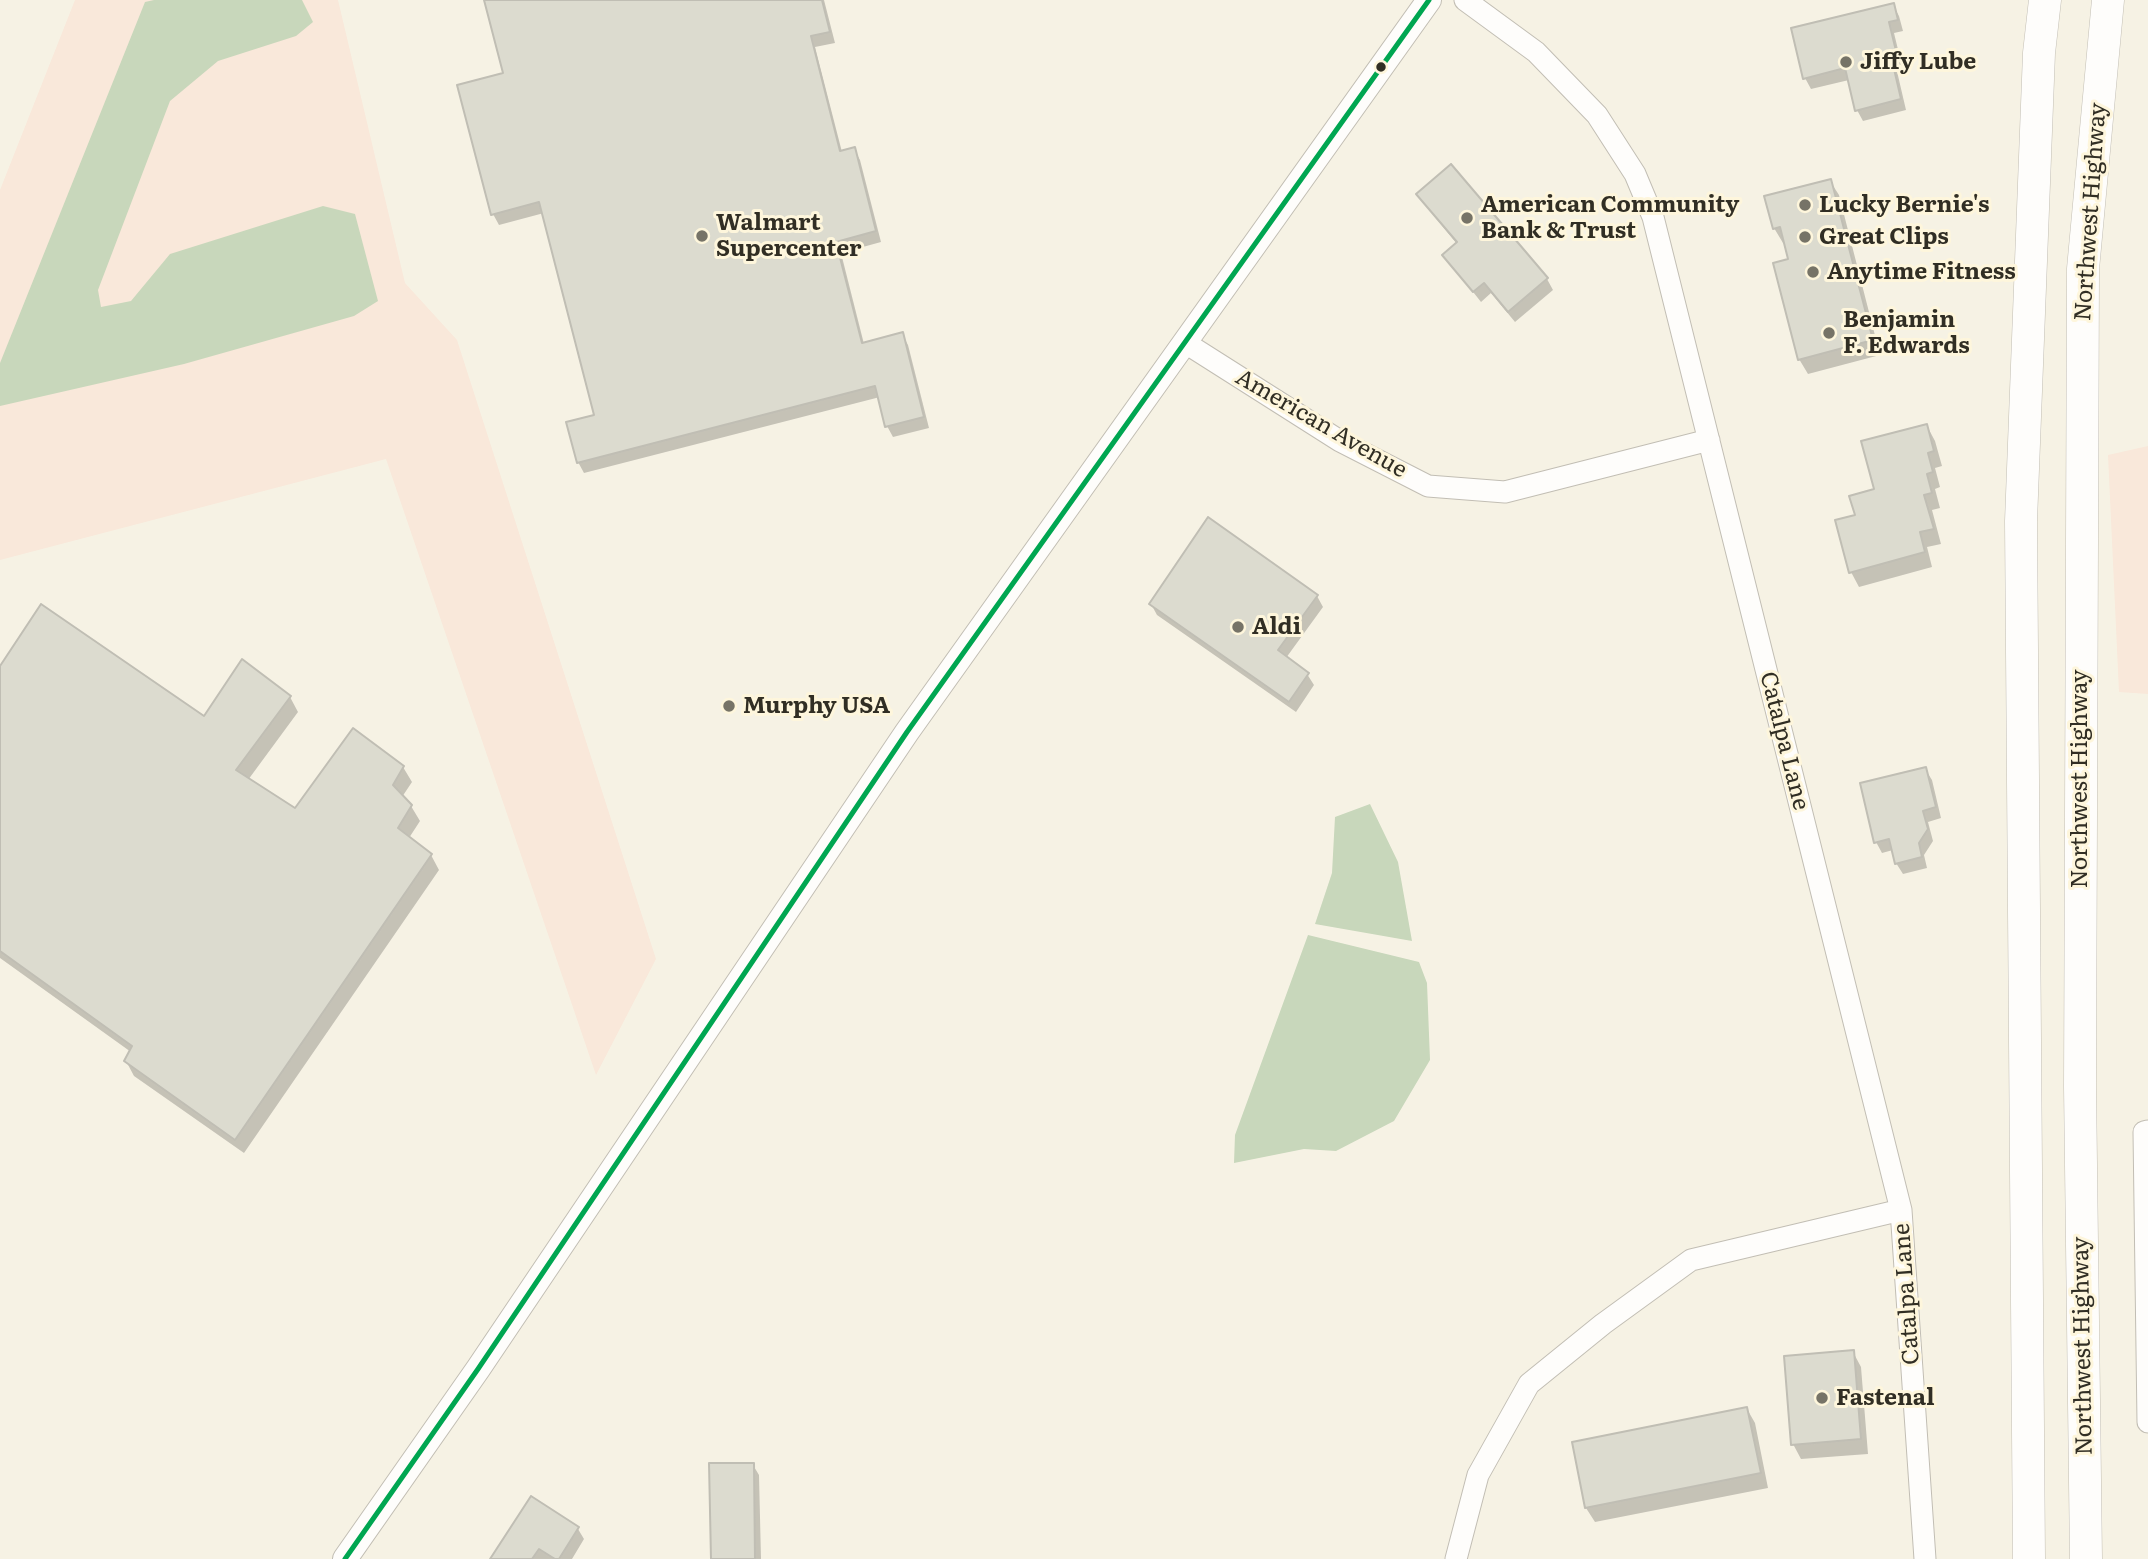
<!DOCTYPE html>
<style>
body{margin:0}
canvas{display:block;background:#f6f2e4}
</style>
<canvas width="2148" height="1559"></canvas>
<script>
const g = document.querySelector('canvas').getContext('2d');
g.lineJoin = 'round';
function fillPath(path, color) {
  g.fillStyle = color;
  g.fill(path, 'evenodd');
}
function poly(rows) {
  const path = new Path2D();
  for (const r of rows) {
    path.moveTo(r[0], r[1]);
    for (let i = 2; i < r.length; i += 2) path.lineTo(r[i], r[i + 1]);
  }
  return path;
}
function trace(path, color, width, dash) {
  g.strokeStyle = color;
  g.lineWidth = width;
  g.lineCap = dash ? 'butt' : 'round';
  g.setLineDash(dash || []);
  g.stroke(path);
}
function label(font, color, halo, rows, align = 'center') {
  g.font = font + ' Literata,serif';
  g.lineWidth = 6;
  g.setLineDash([]);
  g.textBaseline = 'middle';
  g.strokeStyle = halo;
  g.fillStyle = color;
  for (const [text, x, y, turn = 0] of rows) {
    g.save();
    g.translate(x, y);
    g.rotate((+turn || 0) * Math.PI / 180);
    g.textAlign = isNaN(turn) ? turn : align;
    if (halo) g.strokeText(text, 0, 0);
    g.fillText(text, 0, 0);
    g.restore();
  }
}
fillPath(poly([
 [75,0,338,0,405,283,457,340,656,959,596,1075,386,459,0,560,0,190],
 [2148,446,2148,694,2119,692,2108,455]
]), '#f9e8da');
fillPath(poly([
 [154,0,302,0,313,22,296,36,218,61,170,101,98,290,101,307,131,301,170,254,323,206,355,214,378,301,354,316,184,364,0,406,0,363,145,2],
 [1370,804,1398,862,1412,941,1315,924,1332,873,1335,817],
 [1308,935,1419,962,1427,983,1430,1060,1394,1121,1336,1151,1304,1149,1234,1163,1235,1135]
]), '#c8d7bb');
fillPath(poly([
 [486,0,824,0,835,43,815,47,842,152,854,149,860,160,881,242,841,253,864,344,902,334,908,345,929,428,893,437,887,426,880,397,584,473,578,462,596,416,544,213,499,225,493,214,505,74],
 [1893,5,1899,16,1903,31,1894,33,1902,66,1896,67,1906,110,1863,121,1857,110,1849,80,1811,89,1805,78],
 [1830,181,1839,195,1880,355,1808,374,1799,359,1790,260,1786,242,1783,243,1774,228],
 [1418,194,1547,279,1553,290,1515,322,1491,293,1481,302,1444,255,1457,244,1425,205],
 [1927,426,1935,441,1942,466,1935,468,1940,487,1935,489,1940,508,1932,510,1941,544,1927,547,1932,567,1859,587,1851,572,1857,516],
 [1317,596,1323,607,1286,658,1307,674,1314,685,1296,712,1157,615,1151,604],
 [0,669,205,718,290,697,298,712,248,780,295,810,403,767,412,782,402,797,411,806,420,821,409,838,431,855,439,870,244,1153,134,1076,126,1061,131,1052,0,958],
 [1925,769,1932,780,1941,818,1928,822,1933,841,1924,855,1927,868,1903,874,1896,863,1893,850,1882,853,1876,842],
 [1853,1352,1861,1367,1868,1454,1801,1459,1793,1444],
 [1747,1409,1755,1423,1768,1488,1595,1522,1586,1508],
 [753,1465,759,1475,761,1559,713,1559],
 [532,1498,578,1529,584,1539,572,1559,492,1559]
]), '#0003');
const building = poly([
 [484,0,822,0,830,32,811,36,840,151,855,147,876,231,836,242,862,343,903,332,924,417,885,427,875,386,577,463,566,422,594,415,539,202,491,215,457,85,503,73,484,0],
 [1894,3,1898,20,1889,22,1897,55,1891,56,1901,99,1855,111,1845,68,1803,79,1791,28,1894,3],
 [1451,164,1548,278,1508,312,1484,283,1473,292,1442,255,1457,242,1416,194,1451,164],
 [1831,179,1873,340,1798,360,1773,263,1788,259,1780,227,1773,229,1764,196,1831,179],
 [1927,424,1934,451,1928,453,1933,472,1927,474,1932,493,1924,495,1934,529,1920,532,1925,552,1849,573,1835,520,1855,515,1849,496,1874,489,1861,441,1927,424],
 [1208,517,1318,595,1278,650,1309,673,1289,702,1149,604,1208,517],
 [41,604,204,716,242,659,291,696,236,770,295,808,353,728,404,766,393,785,412,805,398,828,432,854,235,1140,124,1061,132,1046,0,951,0,666,41,604],
 [1926,767,1936,807,1923,811,1928,829,1919,843,1922,857,1895,864,1889,839,1874,843,1860,783,1926,767],
 [1854,1350,1861,1439,1791,1445,1784,1356,1854,1350],
 [1747,1407,1761,1473,1585,1508,1572,1442,1747,1407],
 [709,1463,754,1463,755,1559,711,1559,709,1463],
 [531,1496,579,1527,559,1559,555,1559,539,1549,532,1559,490,1559,531,1496]
]);
fillPath(building, '#dcdbcf');
trace(building, '#c0beb4', 2);
const minor = poly([
 [1465,0,1536,52,1597,115,1635,174,1653,217,1901,1210,1925,1559],
 [1184,342,1340,441,1428,486,1505,492,1709,440],
 [2148,1131,2144,1132,2148,1422],
 [1456,1559,1478,1475,1529,1384,1603,1324,1691,1260,1901,1210]
]);
const tertiary = poly([
 [345,1559,478,1369,907,732,1429,0]
]);
const primary = poly([
 [2029,1559,2021,521,2039,53,2045,0],
 [2086,1559,2080,1086,2083,269,2108,0]
]);
trace(minor, '#c2beb4', 23);
trace(tertiary, '#c2beb4', 26);
trace(primary, '#c2beb4', 33);
trace(minor, '#fefdfb', 21);
trace(tertiary, '#fefdfb', 24);
trace(primary, '#fefdfb', 32);
trace(poly([
 [345,1559,478,1369,907,732,1429,0]
]), '#00a651', 5);
for (const [x, y, r, color] of [
 [1846,62,7,"#767367"],
 [1381,67,6,"#312e24"],
 [1805,205,7,"#767367"],
 [1467,218,7,"#767367"],
 [702,236,7,"#767367"],
 [1805,237,7,"#767367"],
 [1813,272,7,"#767367"],
 [1829,333,7,"#767367"],
 [1238,627,7,"#767367"],
 [729,706,7,"#767367"],
 [1822,1398,7,"#767367"]
]) {
  const dot = new Path2D();
  dot.arc(x, y, r, 0, 2 * Math.PI);
  g.fillStyle = color;
  g.fill(dot);
  trace(dot, '#fef6dc', 2.5);
}
label('bold 23px', '#312e24', '#fef6dc', [
 ["Jiffy Lube",1860,62],
 ["American Community",1481,205],
 ["Bank & Trust",1481,231],
 ["Lucky Bernie's",1819,205],
 ["Walmart",716,223],
 ["Supercenter",716,249],
 ["Great Clips",1819,237],
 ["Anytime Fitness",1827,272],
 ["Benjamin",1843,320],
 ["F. Edwards",1843,346],
 ["Aldi",1252,627],
 ["Murphy USA",743,706],
 ["Fastenal",1836,1398]
], 'left');
label('23px', '#312e24', '#fef6dc', [
 ["Northwest Highway",2091,212,-86],
 ["American Avenue",1321,424,30],
 ["Catalpa Lane",1784,741,76],
 ["Northwest Highway",2080,779,-90],
 ["Catalpa Lane",1907,1294,-94],
 ["Northwest Highway",2083,1346,-91]
]);
</script>
